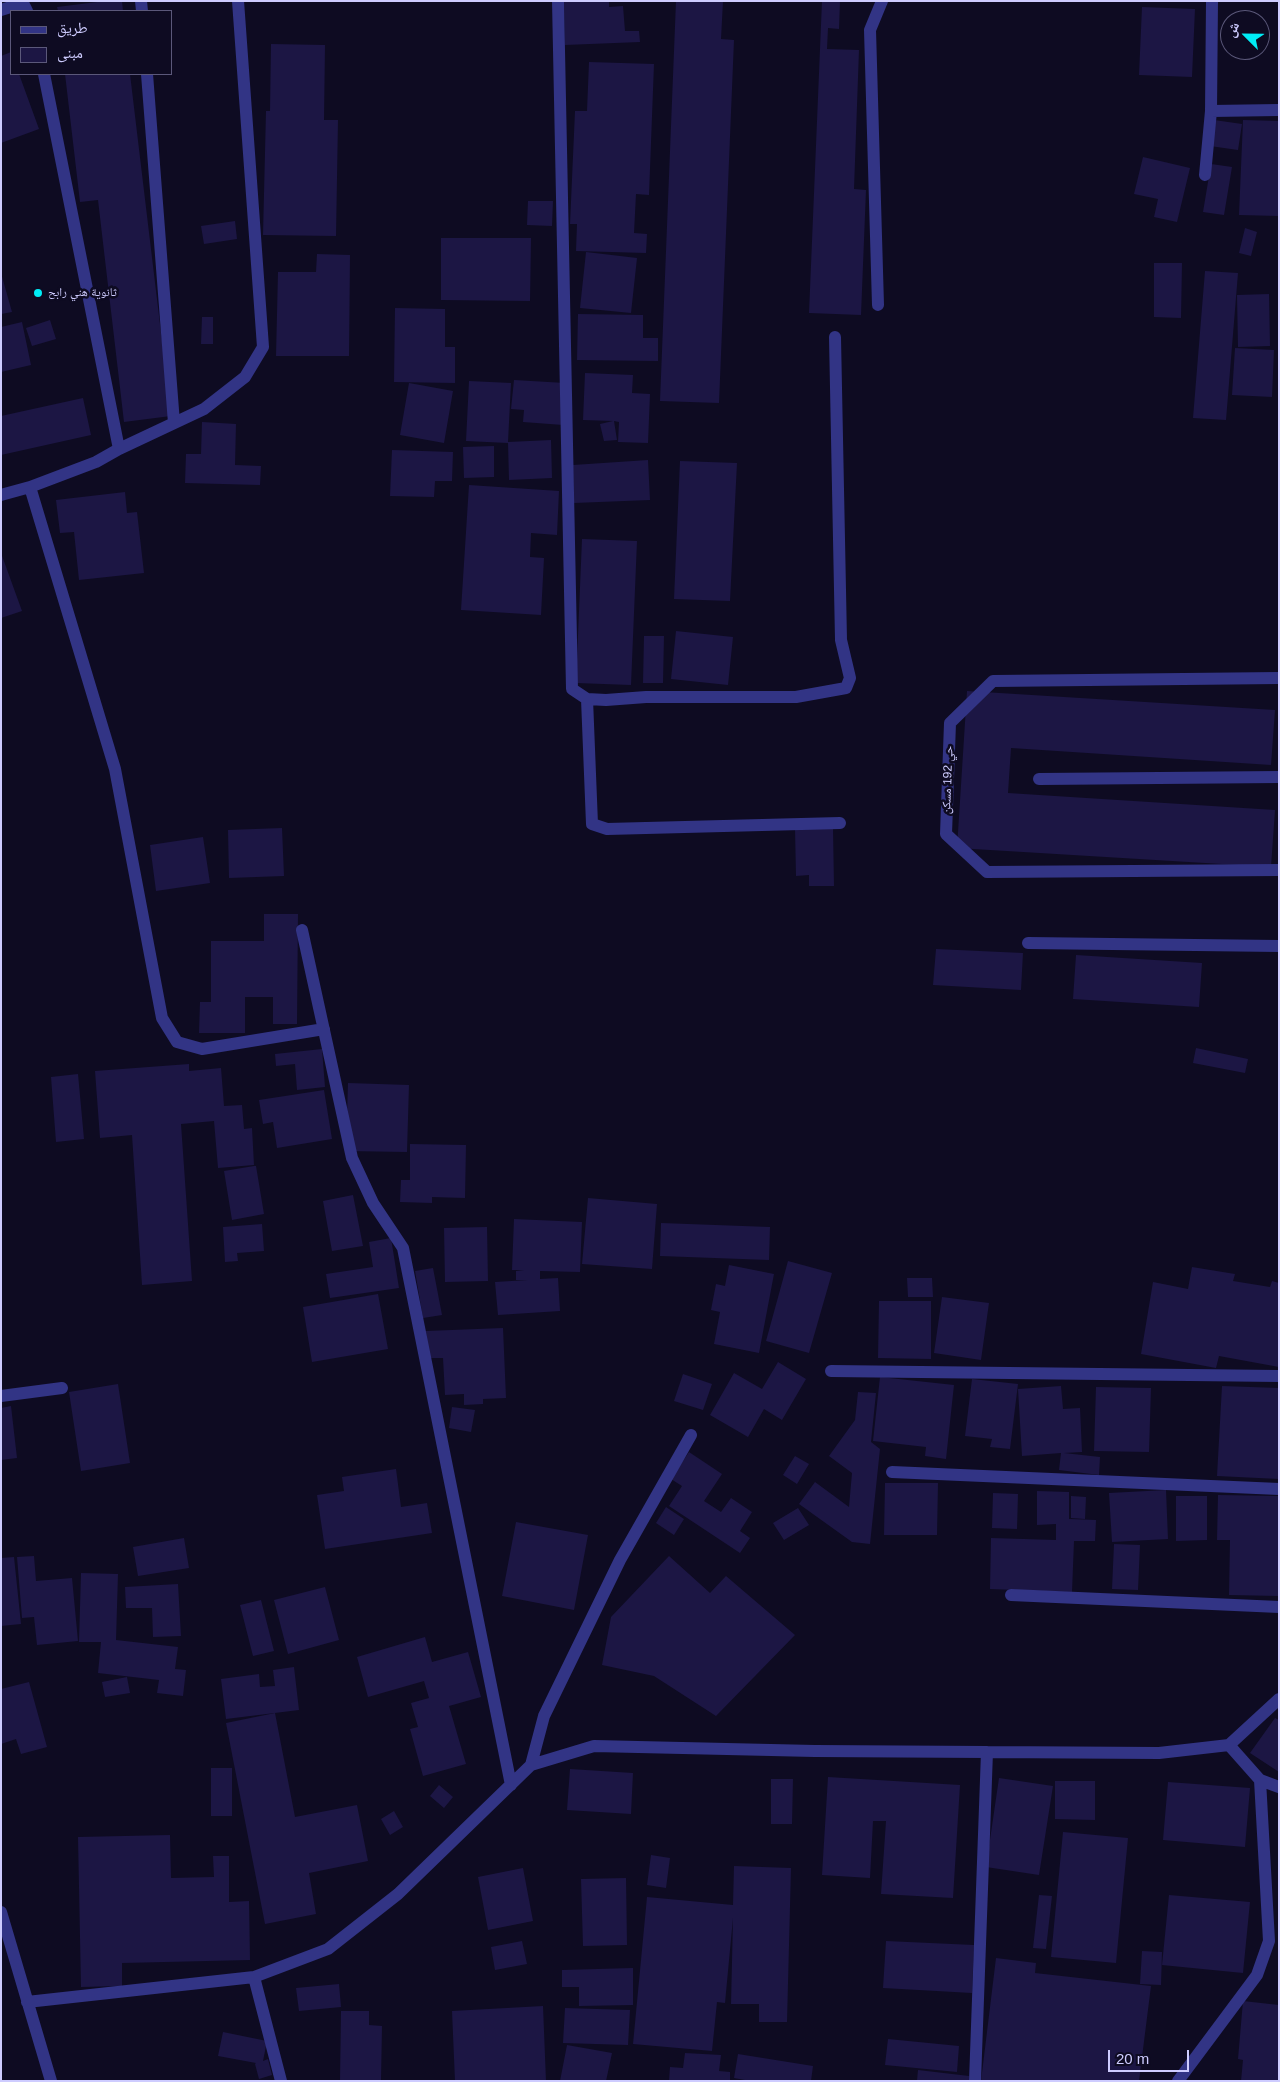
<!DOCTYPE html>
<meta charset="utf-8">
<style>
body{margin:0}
#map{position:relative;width:1280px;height:2082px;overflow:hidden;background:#0e0b22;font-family:Helvetica,"Noto Naskh Arabic",sans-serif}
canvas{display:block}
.frame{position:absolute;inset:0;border:2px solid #ceccff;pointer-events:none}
.legend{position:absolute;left:10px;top:10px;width:162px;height:65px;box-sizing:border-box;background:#0e0b22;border:1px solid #5b587a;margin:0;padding:6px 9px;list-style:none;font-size:15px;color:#ceccff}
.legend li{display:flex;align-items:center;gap:10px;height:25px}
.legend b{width:25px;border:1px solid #5b587a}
.north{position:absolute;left:1220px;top:10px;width:50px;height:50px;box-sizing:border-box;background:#0e0b22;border:1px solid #5b587a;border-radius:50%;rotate:293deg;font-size:14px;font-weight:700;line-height:20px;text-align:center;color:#ceccff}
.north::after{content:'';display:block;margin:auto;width:18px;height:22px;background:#00edf7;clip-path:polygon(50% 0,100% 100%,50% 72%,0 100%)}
.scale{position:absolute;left:1108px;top:2050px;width:81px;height:22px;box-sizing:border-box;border:2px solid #ceccff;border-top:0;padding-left:6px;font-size:15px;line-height:18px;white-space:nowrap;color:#ceccff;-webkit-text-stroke:4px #0e0b22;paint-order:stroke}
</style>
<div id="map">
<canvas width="1280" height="2082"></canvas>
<div class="frame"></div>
<ul class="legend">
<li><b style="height:6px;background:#323485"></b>طريق</li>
<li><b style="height:14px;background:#1c1644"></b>مبنى</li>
</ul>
<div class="north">ش</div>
<div class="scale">20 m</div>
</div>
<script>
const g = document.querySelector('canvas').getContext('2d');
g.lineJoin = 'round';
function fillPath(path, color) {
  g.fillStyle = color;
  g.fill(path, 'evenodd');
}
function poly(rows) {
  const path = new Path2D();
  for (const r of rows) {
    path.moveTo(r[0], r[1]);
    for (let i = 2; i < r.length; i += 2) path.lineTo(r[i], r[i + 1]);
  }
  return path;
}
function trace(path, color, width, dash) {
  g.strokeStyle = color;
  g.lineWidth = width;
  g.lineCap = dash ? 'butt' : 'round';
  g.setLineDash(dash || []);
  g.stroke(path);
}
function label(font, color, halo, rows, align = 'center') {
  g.font = font + ' Helvetica,"Noto Naskh Arabic",sans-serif';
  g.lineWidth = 5;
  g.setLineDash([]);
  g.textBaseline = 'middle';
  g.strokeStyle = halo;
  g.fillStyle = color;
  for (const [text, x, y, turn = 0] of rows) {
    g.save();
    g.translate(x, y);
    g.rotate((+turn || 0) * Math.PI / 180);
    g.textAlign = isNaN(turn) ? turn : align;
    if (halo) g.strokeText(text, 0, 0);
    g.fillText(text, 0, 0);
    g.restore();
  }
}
fillPath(poly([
 [105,1,122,1,123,11,58,11,57,7],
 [564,1,609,1,609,7,623,6,625,31,639,31,640,42,565,45],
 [676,1,723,1,721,39,734,40,719,403,660,401],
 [822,1,840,1,839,29,828,28,827,49,859,50,854,189,866,190,861,315,809,313],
 [1142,7,1195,9,1192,77,1139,75],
 [271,44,325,45,324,120,338,120,336,236,263,235,266,111,270,111],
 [11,52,11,74,19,74,39,129,1,143,1,56],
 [589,62,654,64,649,195,636,194,634,233,647,234,646,253,576,251,577,224,570,224,575,111,587,111],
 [65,74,130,74,171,416,124,422,98,200,80,202],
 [1214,120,1242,124,1238,150,1210,146],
 [1243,120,1279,121,1279,216,1239,215],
 [1143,157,1190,168,1177,222,1154,217,1158,199,1134,194],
 [1211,164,1232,167,1224,215,1203,212],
 [528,201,553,201,552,226,527,225],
 [235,221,237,239,204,244,201,226],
 [1245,228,1257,232,1251,256,1239,253],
 [441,238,531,238,530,301,441,300],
 [586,252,637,258,631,313,580,308],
 [317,254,350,255,349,356,276,356,278,272,316,272],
 [1154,263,1182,263,1181,318,1154,317],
 [1205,271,1238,273,1226,420,1193,418],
 [1,273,12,312,1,314],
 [1269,294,1270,346,1238,347,1237,295],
 [395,308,445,309,445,347,455,347,455,383,394,382],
 [578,314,643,315,643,338,658,338,658,361,577,360],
 [202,317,213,317,213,344,201,344],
 [50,320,56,339,32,346,26,328],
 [22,322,31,365,1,372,1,327],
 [1235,348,1274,350,1272,397,1232,395],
 [585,373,633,375,632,393,650,394,648,443,618,442,619,422,614,421,617,440,604,441,600,424,613,421,583,420],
 [514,380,565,383,563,425,523,422,524,410,511,409],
 [469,381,511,383,508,442,551,440,552,478,509,480,508,443,466,441],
 [409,383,453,391,444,443,400,435],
 [83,398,91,435,1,455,1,416],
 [202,422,236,424,235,465,261,466,260,485,185,483,186,454,201,454],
 [494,446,494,477,464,478,463,447],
 [392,450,453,452,452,481,435,481,434,497,390,496],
 [648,460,650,500,574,503,573,465],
 [680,461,737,463,730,601,674,599],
 [469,485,559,491,557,535,531,533,530,557,544,558,541,615,461,610],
 [125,492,127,513,137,512,144,573,79,580,74,532,60,533,56,500],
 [582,539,637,541,631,685,576,683],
 [1,553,22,611,1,618],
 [676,631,733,637,728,685,671,679],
 [644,636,664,636,663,683,643,683],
 [967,691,1275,710,1271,765,1011,748,1008,793,1275,810,1271,867,957,848],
 [282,828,284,876,229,878,228,830],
 [833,828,834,886,809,886,809,875,796,876,795,829],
 [203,837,210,883,156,891,150,845],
 [264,914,298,914,297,1024,273,1024,273,997,245,997,245,1033,199,1033,200,1002,211,1002,211,941,264,941],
 [936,949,1023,953,1021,990,933,985],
 [1076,955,1202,963,1199,1007,1073,999],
 [1196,1048,1248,1059,1245,1073,1193,1063],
 [322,1049,325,1087,297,1090,295,1064,276,1066,275,1054],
 [189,1064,189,1071,221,1068,224,1106,242,1105,244,1129,252,1128,254,1165,218,1168,214,1121,181,1124,192,1281,142,1285,132,1135,100,1138,95,1071],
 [78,1074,84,1139,56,1142,51,1077],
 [348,1083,409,1085,407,1152,346,1151],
 [324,1090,332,1139,277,1148,273,1122,263,1124,259,1100],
 [410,1144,466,1145,465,1198,432,1197,432,1203,400,1202,401,1180,410,1180],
 [254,1166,256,1166,264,1214,232,1220,224,1171],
 [353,1195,363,1246,332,1251,323,1201],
 [588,1198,657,1204,652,1269,582,1264],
 [514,1219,582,1222,580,1272,540,1271,540,1279,558,1278,560,1311,498,1315,495,1282,528,1280,516,1280,516,1271,524,1270,512,1270],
 [661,1223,770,1227,769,1260,660,1256],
 [262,1224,264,1251,237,1253,238,1261,225,1262,223,1227],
 [487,1227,488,1281,445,1282,444,1228],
 [391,1238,399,1288,330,1298,326,1274,373,1267,369,1242],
 [788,1261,832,1273,809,1353,766,1341],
 [729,1265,774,1274,759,1353,714,1344,720,1312,711,1310,716,1284,725,1286],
 [1192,1267,1235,1274,1233,1281,1270,1287,1272,1281,1279,1283,1279,1367,1219,1356,1216,1368,1141,1354,1153,1282,1188,1289],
 [433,1268,442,1315,423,1318,415,1271],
 [907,1278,932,1278,933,1297,908,1297],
 [378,1294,388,1349,312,1362,303,1307],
 [942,1297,989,1303,981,1360,934,1353],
 [879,1301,931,1301,931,1359,878,1358],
 [503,1328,506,1398,483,1399,483,1404,464,1405,464,1394,445,1395,443,1358,427,1358,426,1331],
 [778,1362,806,1379,782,1420,764,1409,748,1437,710,1415,734,1373,762,1389],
 [683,1374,712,1384,703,1410,674,1401],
 [880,1377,954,1385,946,1459,925,1456,926,1447,873,1441],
 [972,1379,1018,1384,1010,1449,990,1447,992,1439,965,1436],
 [118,1384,130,1463,81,1471,69,1392],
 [1061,1386,1063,1409,1080,1408,1082,1452,1064,1453,1100,1457,1099,1475,1059,1470,1061,1453,1022,1456,1018,1389],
 [1222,1386,1279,1388,1279,1479,1217,1476],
 [1096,1387,1151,1388,1149,1452,1094,1451],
 [858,1392,876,1393,871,1442,880,1449,870,1544,852,1542,799,1504,815,1482,849,1507,852,1473,829,1456,855,1420],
 [11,1406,17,1458,1,1460,1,1408],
 [452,1407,475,1410,471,1432,449,1428],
 [689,1452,722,1474,704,1501,721,1512,731,1498,752,1512,740,1531,750,1538,740,1553,669,1506,682,1486,671,1479],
 [795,1456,809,1464,797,1484,783,1475],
 [396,1469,401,1507,427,1503,432,1533,325,1549,317,1495,344,1491,342,1477],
 [885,1483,938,1483,937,1535,884,1535],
 [1166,1490,1168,1539,1112,1542,1109,1493],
 [1037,1491,1069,1492,1069,1519,1096,1520,1095,1541,1074,1541,1072,1592,990,1589,991,1538,1056,1540,1056,1524,1037,1525],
 [993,1493,1018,1494,1017,1529,992,1528],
 [1218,1495,1279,1496,1279,1596,1229,1595,1230,1540,1217,1540],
 [1071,1496,1086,1497,1085,1519,1071,1518],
 [1176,1496,1207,1496,1207,1540,1176,1541],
 [666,1507,684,1519,674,1535,656,1523],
 [798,1508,809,1525,784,1540,773,1523],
 [516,1522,588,1535,574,1610,502,1596],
 [184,1538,189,1568,138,1576,133,1547],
 [1114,1544,1140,1545,1138,1590,1112,1589],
 [34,1556,36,1581,72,1578,78,1641,37,1645,34,1617,22,1618,17,1557],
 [669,1556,710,1593,726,1576,795,1635,716,1716,654,1676,602,1665,611,1617],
 [14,1557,21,1624,1,1626,1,1558],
 [81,1573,118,1574,116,1640,178,1647,175,1669,186,1670,183,1696,157,1693,159,1680,98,1673,101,1642,79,1642],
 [178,1584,181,1636,153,1637,152,1608,126,1608,125,1587],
 [325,1587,339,1640,288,1654,274,1600],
 [261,1600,274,1651,253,1656,240,1605],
 [425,1637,432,1662,468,1652,481,1697,449,1706,466,1764,423,1776,410,1729,418,1727,411,1703,429,1698,424,1681,368,1697,357,1657],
 [294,1667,299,1710,226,1719,221,1679,259,1674,260,1687,275,1686,273,1670],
 [127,1677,130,1693,105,1697,102,1682],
 [29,1682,47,1747,21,1754,16,1739,1,1744,1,1689],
 [275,1713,295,1817,357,1805,368,1861,309,1873,316,1914,265,1924,226,1723],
 [1275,1718,1279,1720,1279,1772,1250,1753],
 [211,1768,232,1768,232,1816,211,1816],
 [570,1769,633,1773,631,1814,567,1810],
 [828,1777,960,1785,953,1898,881,1894,886,1821,873,1821,870,1878,822,1875],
 [999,1778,1053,1786,1039,1875,986,1867],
 [771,1779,793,1779,792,1824,771,1824],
 [1055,1781,1095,1781,1095,1820,1055,1819],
 [1168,1782,1250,1788,1245,1847,1163,1840],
 [439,1785,453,1797,444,1808,430,1796],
 [394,1811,403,1827,390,1835,381,1819],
 [1063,1832,1128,1838,1116,1963,1051,1957],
 [170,1835,171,1878,214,1877,213,1856,229,1856,229,1902,249,1901,250,1960,122,1963,122,1986,81,1987,78,1837],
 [651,1855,670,1858,666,1888,647,1885],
 [734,1866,791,1868,787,2022,759,2022,759,2004,731,2004,733,1918,725,2003,717,2002,712,2051,633,2044,647,1897,733,1905],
 [523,1868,533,1921,488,1930,478,1877],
 [626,1878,627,1945,583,1946,581,1879],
 [1039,1895,1052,1896,1046,1949,1033,1948],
 [1169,1895,1250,1902,1243,1973,1162,1965],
 [522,1941,527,1964,495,1970,491,1947],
 [886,1941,974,1945,972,1993,883,1988],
 [1142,1951,1162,1952,1161,1985,1140,1984],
 [996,1958,1036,1963,1035,1973,1151,1986,1139,2081,981,2081],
 [633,1968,633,2005,579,2006,579,1987,562,1987,562,1970],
 [339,1984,341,2007,299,2011,296,1988],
 [1243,2001,1279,2005,1279,2081,1241,2081,1243,2060,1238,2059],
 [543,2006,546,2081,455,2081,452,2011],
 [565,2008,630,2010,628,2045,563,2043],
 [341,2011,369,2011,369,2025,382,2026,381,2081,340,2081],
 [223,2032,267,2041,263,2061,268,2059,272,2075,259,2079,255,2064,256,2063,218,2056],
 [888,2039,959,2046,957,2072,885,2065],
 [567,2045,612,2053,606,2081,560,2081],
 [685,2053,721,2055,719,2071,730,2072,730,2081,669,2081,670,2067,683,2068],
 [738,2054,813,2066,811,2081,750,2081,734,2078],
 [918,2070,969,2076,969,2081,917,2081]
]), '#1c1644');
trace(poly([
 [141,1,142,11],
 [558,1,572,689,587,699,606,700,646,697,796,697,846,688,850,678,841,640,835,337],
 [1,10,23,3,27,11],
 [147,74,174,423],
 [1211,111,1279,110],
 [1205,175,1211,111,1212,1],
 [878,305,870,30,882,1],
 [119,449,204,409,245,377,263,347,238,1],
 [30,487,115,769,162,1018,177,1042,202,1049,324,1029],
 [1,495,30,487,96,462,119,449,44,74],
 [1279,678,993,681,950,723,946,834,987,872,1279,870],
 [587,699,592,824,607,829,840,823],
 [1039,779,1279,777],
 [302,930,352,1158,373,1203,403,1248,511,1785],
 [1028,943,1279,946],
 [831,1371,1279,1376],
 [1,1396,62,1388],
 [892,1472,1279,1489],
 [1011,1595,1279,1607],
 [1229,1745,1260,1780,1279,1787],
 [531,1765,544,1716,620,1560,691,1435],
 [1,1912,51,2081],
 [254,1977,281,2081],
 [27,2002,254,1977,328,1949,398,1894,531,1765,594,1746,815,1751,1159,1753,1229,1745,1279,1699],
 [975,2081,987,1752],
 [1178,2081,1257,1975,1269,1941,1260,1780]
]), '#323485', 12);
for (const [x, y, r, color] of [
 [38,293,5,"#00edf7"]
]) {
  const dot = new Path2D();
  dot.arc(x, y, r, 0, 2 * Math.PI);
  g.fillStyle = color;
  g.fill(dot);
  trace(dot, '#0e0b22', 2);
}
label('12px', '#ceccff', '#0e0b22', [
 ["ثانوية هني رابح",48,293]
], 'left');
label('12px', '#ceccff', '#0e0b22', [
 ["حي 192 مسكن",948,780,-88]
]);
</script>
